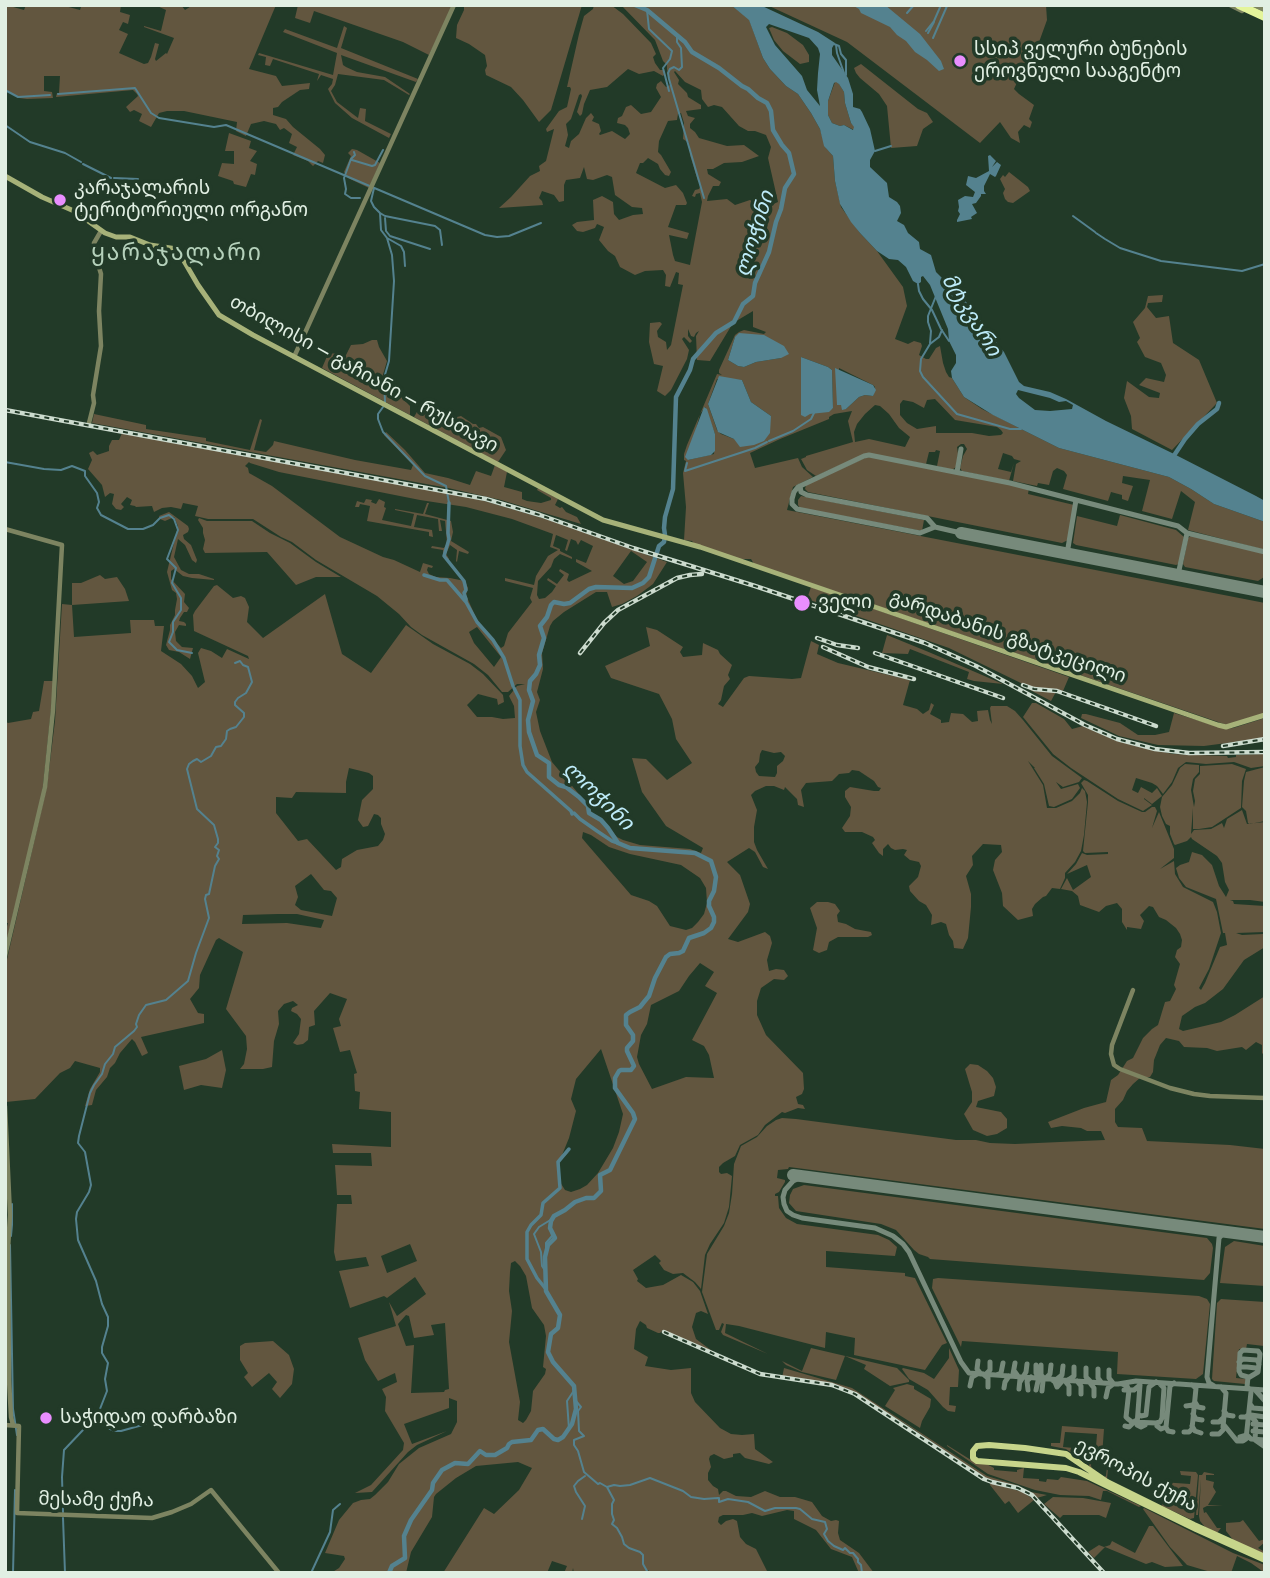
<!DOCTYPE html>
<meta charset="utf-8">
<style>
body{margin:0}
#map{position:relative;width:1270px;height:1578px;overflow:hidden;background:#223a28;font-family:Rubik,sans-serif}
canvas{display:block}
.frame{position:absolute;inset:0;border:7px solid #e1efe3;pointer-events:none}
</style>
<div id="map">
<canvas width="1270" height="1578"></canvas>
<div class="frame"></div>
</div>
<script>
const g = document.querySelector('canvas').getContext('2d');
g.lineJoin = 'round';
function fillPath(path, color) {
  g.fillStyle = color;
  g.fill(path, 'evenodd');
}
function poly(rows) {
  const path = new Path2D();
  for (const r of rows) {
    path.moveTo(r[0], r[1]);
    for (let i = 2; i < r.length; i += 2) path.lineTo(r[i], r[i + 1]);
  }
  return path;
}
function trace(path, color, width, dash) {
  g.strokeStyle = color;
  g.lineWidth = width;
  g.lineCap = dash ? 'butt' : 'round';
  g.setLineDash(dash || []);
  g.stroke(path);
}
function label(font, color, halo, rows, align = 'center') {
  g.font = font + ' Rubik,"Noto Sans Georgian",sans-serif';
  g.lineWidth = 7;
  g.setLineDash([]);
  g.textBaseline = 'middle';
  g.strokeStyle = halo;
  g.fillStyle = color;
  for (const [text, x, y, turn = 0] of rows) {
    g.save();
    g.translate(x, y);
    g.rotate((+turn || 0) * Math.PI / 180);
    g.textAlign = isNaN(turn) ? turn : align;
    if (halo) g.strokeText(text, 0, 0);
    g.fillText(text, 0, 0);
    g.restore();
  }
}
fillPath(poly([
 [6,5,24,10,26,5,61,5,80,10,81,7,75,5,121,5,120,12,130,15,128,24,123,22,119,30,128,34,119,53,144,64,148,63,151,57,155,43,159,44,155,59,156,61,166,53,167,54,174,38,144,27,144,26,161,31,166,10,155,5,181,5,185,10,193,5,276,5,249,69,276,76,282,86,310,83,309,89,300,90,282,102,278,107,273,108,273,115,286,119,293,127,320,149,325,155,323,163,318,161,313,166,308,161,293,155,297,147,289,143,292,134,284,128,280,130,276,124,264,121,251,124,246,136,236,131,237,122,184,111,167,111,159,113,151,127,139,121,142,114,134,110,130,112,126,107,138,96,137,94,133,90,56,97,57,93,59,93,60,76,44,76,44,91,52,92,53,98,27,99,19,98,5,89],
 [298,5,453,5,429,55,403,42,314,11,310,23,295,18],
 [464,5,582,5,551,110,539,122,523,100,511,87,486,75,485,70,487,66,485,55,469,44,456,38,457,25,464,10],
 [594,5,611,5,623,14,651,43,656,54,653,57,655,63,660,70,664,70,665,74,663,76,654,71,639,74,628,69,607,87,590,90,584,104,582,114,580,116,577,112,582,96,581,94,579,95,571,119,566,124,568,135,565,146,569,148,571,141,579,134,586,118,591,113,594,117,592,121,599,124,601,131,599,134,600,135,612,131,625,139,630,134,628,128,625,125,617,123,618,118,622,116,626,107,631,105,641,114,651,112,661,97,656,88,657,84,661,81,666,87,670,85,667,69,667,65,663,61,655,40,621,5,731,5,749,19,763,58,770,69,786,86,798,94,811,113,820,129,826,148,833,156,835,181,841,207,860,233,877,251,903,287,907,306,895,339,908,344,914,341,921,343,922,346,919,355,926,359,929,359,936,348,940,346,943,363,946,372,949,377,952,378,964,397,982,409,1021,429,1059,448,1169,477,1191,489,1214,504,1265,522,1265,550,1188,530,1195,502,1181,491,1172,519,1142,511,1150,480,1123,476,1122,483,1133,486,1128,501,1122,499,1122,495,1111,492,1108,501,1063,489,1067,475,1064,471,1057,468,1053,471,1049,485,1038,483,1037,486,1013,481,1016,464,1021,461,1014,459,1012,456,1003,453,998,469,1011,472,1014,463,1009,481,962,471,960,468,963,456,967,449,964,444,961,444,957,447,958,454,956,467,952,470,937,466,940,451,936,450,935,452,929,452,926,464,881,456,865,454,816,476,807,470,801,459,806,457,806,456,853,442,848,421,852,411,834,414,829,417,829,419,780,439,750,453,755,468,798,458,802,467,813,477,793,487,787,510,1265,603,1265,714,1227,725,754,564,751,559,740,559,695,545,692,541,684,540,686,507,683,473,686,461,684,460,684,454,687,445,717,374,722,375,719,373,719,370,735,335,739,332,744,330,764,334,766,332,753,327,753,311,733,323,710,361,697,360,696,336,699,331,696,333,694,337,691,336,688,329,688,336,692,341,690,343,684,337,682,339,689,350,687,359,671,390,665,396,657,391,663,366,654,364,649,342,650,323,660,322,662,324,657,331,658,337,666,342,667,350,671,345,683,285,678,284,679,273,676,272,670,287,665,286,666,275,663,270,645,271,635,275,620,267,615,256,608,251,599,240,604,227,597,224,595,228,583,232,577,231,572,225,577,222,594,220,593,200,602,196,613,202,614,214,619,220,633,215,643,214,642,208,632,207,615,195,612,177,607,175,593,180,587,179,584,167,580,178,566,180,564,185,564,201,559,202,554,195,542,191,539,198,542,201,543,205,499,208,511,197,530,176,540,171,539,166,546,161,554,129,547,132,546,129,559,111,567,107,571,89,570,87,567,87,579,34,584,16,593,9],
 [675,71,685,82,701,90,702,99,708,107,714,105,722,107,739,126,748,131,755,131,766,135,771,147,768,158,778,202,764,208,750,200,735,205,727,199,707,201,708,196,713,186,719,186,721,182,708,174,707,169,713,169,724,163,742,162,759,156,744,145,727,146,699,138,695,132,690,128,690,124,695,118,688,116,686,111,701,109,701,105,688,97,687,93,678,84,679,80,674,72],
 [681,113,684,123,683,139,689,143,690,155,698,181,701,185,699,189,695,190,692,196,695,197,696,194,700,193,702,202,690,265,675,261,673,255,669,235,687,239,689,233,668,227,676,205,686,205,687,203,683,193,676,185,665,188,636,173,640,163,643,163,648,158,658,164,660,169,665,175,669,176,671,172,661,155,658,152,659,141,668,121,677,120,678,114],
 [735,337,781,358,756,362,744,367,738,366,728,360],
 [801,357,828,367,832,370,833,408,827,411,801,415],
 [839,368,873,385,875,387,873,396,865,395,859,397,846,409,840,404],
 [717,379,742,380,751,402,771,416,734,439,721,434,717,430,708,404],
 [935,399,955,420,997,427,1001,430,1003,433,1001,435,989,436,972,433,936,433,936,426,917,429,907,423,900,415,900,404,903,400,913,402,924,408,927,400],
 [875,405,880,406,889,414,899,428,910,437,905,447,869,439,855,442,854,432,857,424,865,414],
 [705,407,715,434,714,454,688,460,700,414],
 [767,5,1046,5,1047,20,1034,56,1021,74,1014,89,1019,94,1034,105,1029,119,1032,122,1030,128,1024,125,1018,132,1020,143,1011,138,1000,122,980,143,847,42],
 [344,26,347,28,341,48,418,79,416,82,341,55,343,65,346,67,357,72,385,77,410,94,409,95,384,80,338,74,335,85,331,91,337,102,358,118,360,108,366,109,365,121,391,134,389,138,352,118,335,103,328,89,332,84,333,79,321,75,317,81,319,74,273,59,270,66,265,65,266,57,258,55,259,53,333,75,337,53,283,32,285,29,337,48],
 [772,27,787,33,803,45,809,55,809,62,800,64,783,51,774,40,769,28],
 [861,64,918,109,927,113,933,122,923,129,917,146,891,148,887,106,879,94,860,78,856,73,854,68],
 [835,82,838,82,844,92,845,103,851,123,854,126,854,130,844,125,840,126,832,123,828,115,828,101],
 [229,133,251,141,249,148,257,151,250,161,257,164,255,175,251,174,246,187,234,184,233,181,218,176,222,163,234,164,234,151,225,151],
 [352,149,357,150,380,163,369,188,348,178,344,172,351,156,348,153],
 [1009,172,1028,187,1030,191,1013,203,1008,202,1005,199,1003,193,1005,189,1000,179,1003,175,1005,177],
 [1163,295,1162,302,1148,303,1147,307,1156,318,1169,316,1173,343,1199,360,1217,403,1172,450,1132,429,1131,416,1124,398,1127,381,1149,397,1159,398,1160,393,1139,385,1146,378,1164,382,1166,375,1161,363,1145,357,1137,342,1140,338,1133,322,1145,308,1148,296],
 [372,340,377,340,379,347,387,361,382,378,410,406,410,415,322,368,328,354,338,353,345,357,351,345,363,344],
 [421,405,446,411,451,417,452,421,455,421,457,417,461,416,473,424,476,424,479,428,483,427,501,437,506,450,498,462,414,417],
 [94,414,146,425,146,429,206,438,206,441,250,450,260,419,262,420,254,450,266,452,273,445,274,441,355,460,411,470,413,465,384,435,386,432,405,450,425,473,448,478,470,485,476,471,491,476,495,465,507,472,504,487,522,492,522,499,527,501,541,503,551,500,551,498,537,490,538,488,558,499,555,505,560,508,562,507,566,512,577,517,581,524,501,500,448,488,92,423],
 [122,433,471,497,579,529,580,531,667,562,653,584,637,596,622,604,612,607,607,592,596,592,564,612,553,621,550,626,542,653,543,669,537,692,540,700,536,712,540,731,552,762,588,805,592,813,602,819,617,837,623,840,640,845,690,849,701,853,703,848,666,826,642,792,632,758,646,759,667,780,692,763,676,739,672,719,659,694,611,678,605,666,650,646,646,627,657,630,683,647,680,652,683,657,702,655,703,643,718,650,720,654,732,665,728,675,730,679,724,686,721,700,718,704,723,707,744,678,749,676,792,679,801,678,811,641,819,645,817,654,838,663,910,680,903,705,917,709,923,714,929,710,931,703,934,705,930,714,941,720,941,723,949,722,951,713,963,714,972,722,978,721,977,711,988,710,990,720,992,724,990,708,991,706,1007,706,1015,711,1023,720,1052,756,1082,778,1079,782,1063,787,1056,782,1061,789,1078,784,1080,788,1072,799,1054,807,1049,806,1044,784,1034,768,1035,768,1028,761,1043,785,1047,808,1056,808,1072,801,1080,793,1082,788,1085,791,1087,802,1084,835,1081,851,1075,862,1065,873,1065,878,1060,889,1052,888,1046,896,1043,897,1035,904,1032,909,1033,916,1018,920,1003,906,1002,893,993,870,995,860,1002,852,1001,845,983,844,972,856,973,865,966,876,971,894,971,907,968,938,963,949,954,948,953,941,949,935,946,924,941,922,931,925,932,915,926,905,919,901,910,891,909,886,918,877,921,866,919,862,910,860,904,855,907,850,903,849,895,850,891,848,888,844,883,849,883,856,879,853,872,843,875,840,873,837,862,832,845,832,842,828,850,816,851,807,845,797,845,791,850,787,874,791,879,791,881,788,878,787,874,781,859,771,852,770,849,773,839,774,832,781,806,783,801,790,804,807,798,805,797,799,785,787,784,790,774,786,766,786,755,791,751,795,757,810,754,827,754,842,757,850,768,869,763,867,755,852,749,848,727,862,740,875,750,904,748,912,728,939,738,942,765,932,770,936,772,943,767,960,769,971,776,969,784,970,788,976,784,980,774,979,761,988,757,1001,757,1015,766,1035,803,1073,804,1089,802,1094,796,1097,798,1104,803,1105,805,1109,798,1108,785,1113,782,1112,765,1125,758,1135,740,1145,735,1156,723,1163,719,1167,719,1172,721,1174,727,1173,732,1176,729,1207,724,1223,710,1244,705,1255,701,1289,695,1282,683,1273,673,1274,664,1270,659,1263,661,1261,655,1255,633,1270,638,1279,637,1281,646,1288,663,1285,681,1275,693,1282,700,1291,708,1314,701,1311,696,1313,692,1327,696,1339,715,1353,663,1330,660,1333,658,1333,647,1328,646,1325,640,1321,636,1329,634,1349,648,1357,645,1366,671,1370,691,1368,691,1393,695,1402,720,1428,731,1434,742,1435,754,1434,755,1449,773,1462,769,1464,745,1458,740,1453,733,1454,733,1457,724,1459,714,1454,710,1456,709,1459,711,1467,708,1473,708,1480,713,1486,718,1489,719,1495,723,1491,726,1491,736,1496,751,1497,765,1491,780,1497,795,1497,812,1502,822,1516,831,1521,836,1520,839,1521,838,1533,840,1540,859,1553,874,1573,859,1573,852,1557,831,1549,816,1530,794,1519,794,1511,787,1510,762,1516,752,1513,743,1515,723,1515,719,1517,718,1522,721,1525,726,1521,733,1519,737,1521,740,1537,746,1544,756,1549,768,1573,651,1573,648,1570,646,1573,574,1573,573,1568,572,1573,564,1573,567,1566,552,1561,547,1573,443,1573,484,1508,494,1514,519,1490,532,1468,518,1462,476,1466,456,1478,436,1494,434,1497,432,1517,411,1552,406,1573,331,1573,339,1568,345,1559,344,1556,325,1553,339,1520,353,1503,361,1500,370,1499,375,1495,388,1482,399,1464,419,1448,451,1434,457,1422,457,1401,449,1398,449,1408,404,1424,412,1444,447,1431,417,1445,408,1452,372,1492,355,1493,371,1485,403,1450,404,1443,385,1411,386,1397,382,1389,397,1382,395,1373,378,1381,365,1360,358,1338,396,1326,389,1302,397,1316,426,1294,415,1277,387,1298,384,1296,350,1308,339,1271,369,1266,366,1257,336,1261,334,1252,337,1204,352,1204,351,1195,337,1195,335,1165,372,1166,371,1153,333,1153,332,1144,391,1147,391,1112,359,1109,360,1092,355,1091,354,1074,357,1073,350,1050,340,1052,333,1028,341,1026,339,1019,347,999,330,993,314,1011,315,1025,309,1027,308,1040,303,1044,297,1045,293,1043,299,1034,301,1019,297,1014,291,1011,292,1008,298,1005,293,1001,284,1004,278,1011,279,1024,274,1041,272,1067,263,1069,240,1069,244,1064,247,1049,246,1036,226,1009,243,952,219,938,216,940,200,975,199,988,190,999,198,1013,204,1014,204,1023,141,1037,148,1053,142,1056,135,1042,132,1039,120,1053,115,1063,110,1068,107,1077,96,1090,92,1105,85,1106,90,1089,100,1072,100,1068,75,1061,70,1068,60,1073,35,1099,6,1102,5,968,47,786,55,721,62,604,72,605,72,583,81,583,100,575,105,579,117,577,125,589,129,601,72,605,74,637,131,633,130,620,154,620,155,626,164,626,161,651,181,664,192,676,198,688,205,682,198,653,201,648,211,651,222,658,227,649,249,659,248,656,194,631,193,615,195,611,214,586,217,585,233,598,241,596,245,598,249,607,247,622,263,638,325,594,342,654,371,673,406,625,433,644,470,664,483,674,503,695,504,702,498,705,497,699,478,694,467,705,477,717,492,717,503,719,515,718,514,706,509,696,517,686,525,684,517,684,508,692,502,692,488,675,474,664,422,635,411,627,399,614,377,596,316,560,292,542,281,537,253,519,208,519,195,516,198,506,183,503,181,509,171,507,162,508,154,512,152,506,136,507,135,506,130,505,132,500,127,497,121,504,124,507,121,510,116,509,112,504,114,494,110,493,105,497,102,485,88,469,92,460,89,453,93,451,97,455,109,451,109,446,112,440,119,440],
 [249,462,250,463,279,472,420,500,466,507,512,519,553,534,550,547,558,550,548,556,536,576,534,585,505,578,505,581,533,588,530,598,532,602,508,633,504,646,501,648,477,620,466,595,468,588,465,581,450,578,436,577,429,574,427,570,428,567,432,568,433,566,423,563,420,572,394,560,383,557,340,537,272,486,249,473,248,468,245,466],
 [556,535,568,540,565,550,567,551,571,539,576,541,578,545,581,540,593,546,586,563,576,559,576,562,592,571,569,582,567,580,569,574,560,569,559,571,564,575,557,584,548,578,547,580,556,586,552,592,545,598,539,599,537,595,538,581,551,567,554,559,560,554,572,559,572,557,560,551,560,549,553,546],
 [631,551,647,562,633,581,624,584,613,576],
 [477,627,501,657,494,667,474,643,469,632],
 [762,750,774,753,781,752,785,756,783,761,777,766,777,773,775,777,759,776,756,772,755,767,759,762,760,754],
 [349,768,369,773,373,776,373,789,362,800,358,820,363,827,368,826,374,814,378,815,381,818,381,824,385,834,383,840,378,846,357,850,342,859,341,867,336,870,307,839,298,841,276,813,276,797,292,798,296,792,346,793,346,782],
 [583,832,591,835,609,847,630,854,681,865,700,878,706,888,707,903,704,914,698,922,692,928,686,930,670,926,657,906,649,901,631,895,587,844,582,838],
 [311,874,324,890,331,891,337,898,332,916,301,910,295,905,298,897,295,886],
 [278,914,297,914,324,920,321,928,287,923,242,924,243,915],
 [700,963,714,972,705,986,717,993,692,1040,704,1046,709,1055,714,1078,686,1077,652,1089,639,1064,637,1057,641,1035,647,1024,651,1005,679,991,689,976],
 [601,1049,623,1114,619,1132,613,1148,598,1173,587,1185,580,1189,571,1192,565,1190,560,1182,560,1160,569,1138,576,1111,571,1099,576,1079],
 [410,1244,417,1261,387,1273,381,1256],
 [515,1261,520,1266,526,1276,532,1308,544,1325,546,1336,543,1367,546,1369,545,1374,533,1391,531,1411,526,1420,523,1423,518,1420,520,1402,509,1342,512,1311,509,1291,510,1272,511,1263],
 [406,1315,409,1316,414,1338,434,1335,431,1325,445,1323,449,1389,445,1390,444,1392,411,1393,414,1345,406,1346,398,1324],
 [872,457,1029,488,1028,494,1074,505,1068,540,1062,543,808,492,805,489,806,485,809,483,865,458],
 [801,496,924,520,922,531,800,508,798,505,798,500],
 [366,499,372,500,371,502,376,504,379,499,385,502,384,507,386,508,382,520,411,526,414,514,395,510,395,509,423,514,427,503,429,503,425,514,451,521,453,532,451,541,469,552,468,554,459,551,457,562,456,561,457,550,450,545,446,554,449,559,447,561,443,555,443,550,431,548,432,546,444,548,447,543,445,521,440,520,442,531,439,531,438,519,417,515,414,527,432,530,433,537,429,536,429,532,367,521,370,506,360,504,359,507,355,507,357,501,364,503],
 [169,512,188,526,189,529,188,532,183,535,184,539,191,545,197,560,196,563,192,560,185,545,178,539,174,557,181,570,189,574,199,574,214,579,214,580,192,578,183,576,174,569,171,571,171,579,185,594,184,602,189,608,187,612,184,612,180,618,179,621,184,622,186,624,186,626,179,625,175,632,176,641,182,647,193,648,190,659,179,652,169,650,166,645,170,630,170,625,175,615,175,610,177,599,176,593,172,590,167,572,178,526,174,517,165,521,160,519,159,516],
 [1120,515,1176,530,1184,537,1179,564,1176,565,1076,545,1073,543,1077,516,1117,526],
 [199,518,207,521,252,521,270,533,290,543,316,562,341,577,316,577,296,585,267,552,205,553,203,549,205,540,203,533,203,528,198,520],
 [1192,535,1265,554,1264,577,1258,581,1185,567,1183,564,1188,538],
 [811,587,1069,677,1063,691,1057,690,1051,701,1030,690,1027,686,949,648,807,599],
 [887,635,931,653,1003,684,974,681,967,679,969,672,910,649,908,654,882,653],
 [44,681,54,681,42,795,5,948,5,933,8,923,5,923,5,721,8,723,31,719,33,712,39,711],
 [1032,703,1036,703,1064,719,1072,729,1083,726,1117,741,1136,746,1173,754,1227,756,1228,758,1236,757,1236,755,1265,754,1265,766,1251,768,1234,762,1206,764,1186,762,1178,768,1172,782,1163,794,1157,786,1152,783,1136,778,1132,790,1138,793,1141,787,1152,793,1157,788,1162,796,1152,804,1144,798,1144,799,1152,805,1143,811,1118,799,1071,768,1053,754,1023,717],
 [1174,713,1226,729,1233,728,1265,718,1265,738,1204,746,1158,745,1119,736,1081,718,1082,714,1086,714,1120,723,1138,735,1155,735,1169,732],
 [1185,764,1199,765,1199,772,1193,779,1191,790,1194,807,1195,801,1193,791,1195,779,1200,774,1200,766,1232,764,1246,769,1242,781,1241,808,1212,827,1199,829,1193,829,1193,808,1191,834,1194,830,1211,829,1222,823,1224,828,1227,819,1242,810,1247,824,1265,822,1265,902,1250,900,1230,900,1233,901,1234,904,1265,906,1265,932,1236,933,1242,935,1263,934,1265,947,1244,960,1223,989,1205,1003,1195,1007,1182,1016,1179,1029,1183,1031,1221,1022,1235,1015,1265,996,1265,1056,1262,1053,1262,1045,1256,1042,1246,1050,1242,1047,1217,1051,1207,1048,1184,1047,1179,1041,1166,1038,1160,1045,1154,1060,1153,1072,1150,1077,1141,1077,1133,1084,1127,1091,1123,1100,1115,1109,1115,1122,1118,1127,1142,1128,1147,1141,1230,1145,1265,1149,1265,1229,789,1167,788,1169,778,1170,777,1178,785,1180,785,1182,779,1192,775,1194,775,1196,778,1196,779,1208,786,1218,797,1224,878,1235,889,1240,897,1247,895,1256,826,1251,826,1267,905,1273,905,1276,915,1278,947,1343,942,1345,925,1370,854,1355,855,1338,826,1332,825,1348,739,1326,726,1324,725,1333,768,1354,723,1335,721,1332,724,1324,722,1323,719,1330,716,1330,702,1292,707,1254,724,1226,729,1213,732,1194,734,1164,741,1146,757,1137,767,1126,776,1120,782,1118,796,1119,956,1140,976,1140,990,1143,1015,1144,1105,1140,1101,1131,1087,1131,1081,1128,1062,1126,1051,1128,1048,1122,1084,1108,1106,1102,1111,1080,1118,1075,1127,1061,1133,1058,1143,1038,1152,1029,1158,1025,1165,1002,1170,1001,1176,989,1174,985,1180,964,1175,957,1177,950,1181,947,1182,940,1180,934,1176,928,1166,920,1159,917,1153,907,1149,906,1140,915,1144,921,1141,929,1127,927,1127,930,1122,922,1122,909,1117,903,1106,906,1099,912,1080,905,1078,896,1072,891,1061,889,1067,878,1073,890,1091,877,1087,865,1067,874,1076,864,1082,853,1087,855,1108,854,1108,852,1085,853,1083,851,1088,802,1088,795,1081,783,1084,780,1087,781,1118,801,1142,812,1145,812,1152,807,1155,807,1157,811,1152,828,1159,812,1174,849,1174,858,1160,869,1174,861,1175,874,1183,887,1213,902,1217,912,1221,933,1209,969,1199,988,1201,990,1205,983,1220,947,1227,945,1225,933,1223,933,1216,899,1186,887,1179,878,1176,868,1180,865,1189,862,1192,852,1202,855,1212,865,1219,886,1226,897,1229,890,1225,882,1222,863,1217,856,1192,839,1191,837,1187,841,1175,845,1174,844,1170,834,1170,826,1166,824,1162,816,1160,807,1162,797,1172,785,1180,768],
 [1265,767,1265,821,1250,824,1248,823,1246,811,1242,807,1244,781,1246,772],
 [817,902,828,902,835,904,840,911,837,915,838,922,846,924,855,929,871,932,872,935,868,937,838,937,829,942,827,950,819,953,813,950,817,928,810,908],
 [222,1050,226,1070,222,1088,201,1085,184,1090,179,1066,206,1059],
 [970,1064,978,1065,987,1071,993,1078,996,1087,994,1096,978,1101,976,1107,1001,1112,1007,1119,1007,1128,997,1134,987,1136,973,1130,964,1114,972,1102,972,1092,965,1069],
 [804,1185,1207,1238,1212,1244,1213,1248,1210,1273,1204,1280,930,1259,928,1257,919,1254,914,1250,896,1230,881,1224,796,1211,789,1203,790,1195,793,1189],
 [1234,1241,1265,1246,1265,1286,1220,1283,1225,1247],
 [938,1278,1199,1296,1207,1299,1210,1304,1203,1374,1196,1379,1117,1374,1118,1352,962,1341,961,1347,932,1288,933,1279],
 [1221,1299,1265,1302,1265,1351,1264,1346,1247,1344,1246,1349,1239,1349,1236,1378,1246,1379,1245,1384,1214,1381,1212,1379,1217,1303],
 [273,1341,289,1355,294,1369,292,1384,280,1398,272,1389,277,1382,269,1373,252,1387,244,1377,248,1373,240,1360,240,1346,245,1343],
 [811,1348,897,1368,909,1380,909,1382,890,1386,864,1369,866,1365,845,1356,836,1380,802,1372,786,1365,782,1361,802,1371],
 [949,1348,959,1370,958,1387,950,1387,949,1405,956,1406,955,1412,948,1411,943,1407,928,1390,909,1379,902,1369,903,1368,924,1373,934,1379,949,1358],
 [784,1368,852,1388,987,1476,1017,1485,1031,1492,1047,1495,1037,1498,1016,1487,987,1479,907,1425,850,1390,831,1384,782,1378],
 [907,1384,914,1386,914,1389,931,1399,930,1407,922,1421,920,1428,885,1406,895,1390,893,1388],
 [1062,1426,1104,1429,1102,1456,1096,1455,1097,1450,1092,1450,1091,1466,1092,1468,1104,1477,1106,1476,1108,1458,1109,1458,1107,1479,1091,1468,1089,1466,1090,1448,1091,1447,1096,1447,1097,1434,1065,1432,1063,1447,1084,1449,1083,1458,1082,1460,1066,1449,1051,1446,1051,1443,1060,1443],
 [947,1445,971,1460,983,1462,994,1468,994,1470,1017,1472,1017,1470,1024,1468,1023,1478,1039,1479,1039,1481,1046,1482,1047,1479,1058,1480,1061,1477,1087,1481,1141,1506,1139,1507,1107,1491,1103,1491,1101,1500,1089,1496,1060,1495,1035,1490,988,1474,947,1446],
 [1180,1471,1196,1472,1198,1475,1194,1518,1190,1519,1162,1506,1167,1487,1161,1486,1161,1482,1190,1484,1191,1476,1181,1475],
 [1204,1472,1214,1474,1214,1475,1206,1475,1206,1480,1214,1482,1213,1487,1216,1492,1208,1505,1223,1505,1207,1506,1203,1508,1204,1513,1206,1512,1217,1528,1221,1528,1217,1533,1205,1527,1200,1521,1199,1516,1201,1479,1198,1515,1196,1515,1199,1475,1202,1475],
 [990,1483,1023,1492,1034,1500,1018,1513,1009,1501,1005,1504,990,1485],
 [1053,1497,1083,1498,1111,1503,1106,1518,1099,1515,1063,1515,1060,1518,1044,1504],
 [1144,1508,1233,1553,1265,1565,1265,1573,1251,1563,1237,1556,1231,1573,1214,1573,1187,1565,1170,1547,1143,1509],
 [1243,1520,1259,1541,1265,1539,1265,1542,1258,1548,1265,1552,1265,1554,1234,1541,1226,1531,1226,1523,1240,1522],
 [1149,1526,1153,1526,1183,1566,1165,1567,1152,1562,1146,1564,1105,1547,1094,1558,1088,1552,1099,1545,1104,1547,1110,1545,1112,1541,1135,1553]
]), '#62563f');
fillPath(poly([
 [731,5,760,5,818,32,835,43,832,48,832,55,848,78,853,94,853,107,860,109,862,112,870,129,875,151,870,160,870,167,887,183,889,197,897,202,900,206,901,213,897,221,904,225,908,233,919,242,920,249,931,255,936,272,974,310,987,331,1004,352,1019,382,1024,386,1050,392,1066,399,1106,421,1172,453,1256,496,1265,501,1265,522,1214,504,1191,489,1169,477,1059,448,993,415,964,397,952,378,951,371,956,363,956,355,949,341,948,329,930,285,923,276,921,277,921,282,918,284,913,281,906,267,898,260,889,259,877,251,860,233,851,222,840,204,835,181,833,156,824,146,820,129,811,113,798,94,786,86,770,69,763,58,749,20],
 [769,24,809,38,818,48,820,54,818,73,817,90,820,106,807,90,802,76,775,45,766,27],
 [836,82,839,84,844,92,845,103,851,123,854,127,853,130,844,125,840,126,832,123,828,115,828,101,834,83],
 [1018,390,1050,398,1059,402,1066,401,1073,405,1072,409,1050,411,1035,410,1019,398,1016,394],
 [852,5,885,5,920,34,941,61,944,69,939,71,927,60,915,52,906,41,897,35,890,27,861,13,859,9],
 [990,155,996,161,992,167,997,162,1001,165,996,176,995,177,990,174,984,186,984,191,986,194,981,194,981,196,976,203,972,204,977,213,971,217,972,219,957,222,957,220,960,214,958,211,959,207,958,200,965,196,973,197,975,192,966,185,968,176,976,178,989,171,988,156],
 [739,333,764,335,784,346,789,354,781,358,756,362,744,367,738,366,728,360,735,337],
 [801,357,828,367,832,370,833,408,829,412,810,414,805,417,801,415],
 [835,368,873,385,876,390,873,396,865,395,859,397,846,409,842,410,841,405,837,405],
 [719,376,742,380,751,402,771,416,770,433,764,441,754,445,740,447,734,439,718,432,708,404],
 [704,407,707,409,715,434,715,451,711,455,688,460,685,457]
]), '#54828f');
trace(poly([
 [647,10,649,29,672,51,670,59,663,68,669,91],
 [907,13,914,5],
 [926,31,934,21,941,5],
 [928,33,934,22],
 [677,36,677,42,681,48,682,67,679,70,674,67,670,69,668,73,669,79,704,198],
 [933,38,947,6],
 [834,44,839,46,841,54,846,60,846,75],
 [836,45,837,53,844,73],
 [5,90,18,97,50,95],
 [58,94,135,88,151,113,159,118,214,127,226,125,485,235,497,237,509,236,541,223],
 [5,125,30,142,65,153,81,162],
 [875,151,891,146],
 [354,152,355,155,351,159,344,178,346,189,345,194,351,198,360,198],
 [352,160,372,166,375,165,383,150],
 [83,164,111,178],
 [114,178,138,179],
 [374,188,371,201,374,207,380,213,385,216,435,226,440,230,442,245],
 [380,213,381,230,387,238,401,246,404,252,405,266],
 [1073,216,1095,232],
 [385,218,386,231,390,236,430,249],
 [1096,233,1105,239,1120,248,1161,261,1242,271,1265,264],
 [918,284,919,291,923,299,932,310,941,329,949,341],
 [942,330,939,337,930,344,921,359,920,371,923,377,957,414,1010,429,1021,429],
 [930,343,931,331,928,322,928,316,936,296],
 [385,402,384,378,389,361,394,281,392,255,387,238],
 [383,407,378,414,378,419,383,432,425,476,446,486,449,503],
 [769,441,793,431,811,419,814,413],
 [5,462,44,469,61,470,72,466,85,471,85,476,97,493,99,502,97,508,101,515,128,529,143,529,153,525,160,518,169,515,174,519,178,530,167,559,176,568,172,583,181,598,181,610,173,622,173,632,169,642,177,650,192,653],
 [687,463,685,471,755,448,767,442],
 [11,1236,12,1225,12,1204],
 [10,1245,13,1409,17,1435],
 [546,1251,546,1243,552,1236,551,1229],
 [546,1272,542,1266,541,1252,534,1234,539,1227,552,1219],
 [576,1401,581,1407,578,1411,579,1431,584,1436,574,1440,574,1445,578,1451,584,1472,598,1484,600,1483,607,1487,614,1485,620,1486,630,1485,650,1478,683,1491,691,1497,704,1499,718,1498,719,1498,719,1502,728,1499,748,1502,765,1511,775,1508,796,1508,800,1509,812,1519,825,1522,827,1529,824,1534,828,1541,834,1546,843,1550,845,1548,850,1553,853,1553,858,1559,858,1562,861,1565,862,1573],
 [81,1413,85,1420],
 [98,1414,97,1417,101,1424,114,1431,121,1431,146,1424],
 [569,1429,567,1401,575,1389],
 [607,1487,614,1500,612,1504,612,1514,614,1520,612,1524,617,1528,622,1537,624,1544,629,1548,640,1552,643,1555,643,1564,647,1571],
 [63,1512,62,1477,64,1450,83,1430,87,1422,91,1420,98,1414,107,1391,105,1379,108,1363,102,1353,102,1347,108,1326,108,1317,102,1304,96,1281,78,1240,76,1219,77,1212,89,1192,91,1185,85,1152,78,1143,79,1136,90,1093,94,1085,102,1074,105,1064,113,1054,115,1047,134,1031,137,1027,136,1024,139,1015,146,1005,166,1000,188,981,196,953,209,918,205,899,206,895,209,894,215,866,219,859,217,856,219,850,215,847,218,843,218,839,214,825,197,809,187,769,189,764,193,761,197,759,201,762,211,756,216,747,221,746,226,739,227,731,230,729,236,727,244,717,244,713,235,705,235,702,238,698,246,693,252,682,248,667,243,665,240,661,235,663],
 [63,1518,65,1573],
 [582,1519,585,1506,576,1492,574,1486,578,1481,585,1476],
 [13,1573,15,1490],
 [311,1573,330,1532,333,1510,340,1504]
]), '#54828f', 2);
trace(poly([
 [449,503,448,533,449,539,444,556,464,581,466,590,464,593,466,599,466,601],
 [424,575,440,580,447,580,466,602,477,622,493,640,504,658,513,686],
 [514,688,520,700,520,746,523,765,527,772,571,811,572,814,574,813,580,819,597,831,612,841,618,843],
 [545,1288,537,1278,527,1259,527,1232,531,1225,541,1215,543,1203,560,1188,558,1162,569,1149]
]), '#54828f', 3.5);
trace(poly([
 [1173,457,1185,439,1198,424,1217,409,1219,403],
 [389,1573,392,1566,405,1558,404,1536,411,1520,432,1490,433,1483,442,1470,455,1463,468,1464,480,1451,486,1455,495,1455,507,1448,509,1444,512,1442,531,1440,538,1430,543,1429,554,1439,558,1440,563,1437,572,1424,576,1409,574,1386,553,1362,548,1352,551,1334,558,1328,560,1315,546,1291,545,1257,548,1245,555,1238,550,1228,551,1221,554,1216,565,1210,575,1202,586,1198,594,1198,601,1191,600,1175,610,1170,635,1119,633,1113,615,1088,615,1078,619,1071,621,1070,631,1070,634,1066,627,1051,627,1048,633,1041,633,1035,626,1025,626,1015,630,1012,640,1007,644,1002,649,996,655,978,666,957,670,954,679,953,683,951,689,938,704,933,711,928,714,922,714,917,709,906,709,901,714,891,716,877,711,861,695,853,630,848,618,843,608,828,601,820,589,813,588,806,579,797,566,787,559,785,549,777,549,763,537,755,529,732,528,720,533,701,529,690,530,681,536,674,540,665,539,655,544,638,540,626,547,617,551,605,554,602,564,604,570,603,589,589,596,587,632,588,643,583,649,577,659,546,664,542,665,535,664,528,665,517,673,489,676,397,690,370,693,359,716,333,734,322,743,304,753,296,755,283,769,252,776,222,781,209,785,188,794,174,789,153,782,145,773,130,771,111,767,103,758,98,748,89,742,86,719,68,692,52,685,42,647,10,635,5]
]), '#54828f', 4.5);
trace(poly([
 [957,472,961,449],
 [800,486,801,492,807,495,927,518,935,527,961,533],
 [935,527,920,533,797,509,792,504,792,499,794,492,798,487,864,456,869,455,1010,483,1076,500],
 [1067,554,1076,500,1178,526,1187,533,1265,552],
 [1178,575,1187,533],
 [1264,592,1265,587],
 [808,1177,802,1177,793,1181,785,1190,783,1197,784,1204,787,1211,793,1215,802,1218,875,1228,893,1236,903,1244,909,1252,961,1362,969,1373,1103,1383,1118,1384,1136,1381,1265,1390],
 [978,1361,977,1369,981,1374],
 [1239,1362,1243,1359,1257,1360,1259,1364],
 [1036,1365,1036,1373,1039,1378],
 [1041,1365,1041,1375,1045,1379,1050,1374,1051,1365],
 [1086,1368,1086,1377,1090,1381],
 [1239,1368,1240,1367,1247,1367,1256,1368,1258,1370],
 [1098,1369,1098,1378,1101,1382],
 [1109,1370,1109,1378,1113,1383],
 [1015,1372,1020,1379,1019,1389],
 [983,1374,988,1378,988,1387],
 [986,1374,990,1370,990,1362],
 [1013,1374,1015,1363],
 [997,1375,1001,1373,1003,1363],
 [1040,1378,1043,1381,1042,1391],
 [1248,1378,1258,1372,1260,1354,1258,1351,1243,1350,1240,1353,1239,1371,1241,1375,1248,1377,1247,1387,1250,1389],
 [1051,1379,1055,1382,1057,1387,1063,1380],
 [1057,1379,1062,1375,1063,1366],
 [1068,1380,1074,1376,1074,1367],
 [1065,1381,1069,1386,1069,1394],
 [1077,1381,1081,1386,1081,1394],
 [1020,1382,1026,1372,1027,1364],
 [1090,1383,1094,1388,1094,1396],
 [1122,1384,1127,1386,1129,1390,1126,1417,1128,1419,1132,1422,1156,1423,1160,1422,1162,1418,1164,1388,1160,1384],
 [1140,1385,1137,1425,1141,1427,1145,1425],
 [970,1386,972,1377,977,1374],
 [1214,1386,1209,1383,1207,1377,1219,1238,1225,1231],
 [1221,1387,1226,1393,1223,1427],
 [1004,1388,1005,1382,1009,1376],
 [1028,1390,1027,1381,1031,1377],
 [1036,1390,1038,1381,1042,1378],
 [1124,1390,1134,1390,1140,1385],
 [1256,1391,1265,1401],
 [1106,1397,1108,1388,1112,1385],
 [1250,1404,1253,1408,1265,1409],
 [1186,1406,1193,1405,1195,1402,1198,1407,1203,1408],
 [1224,1411,1227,1415,1233,1416],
 [1138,1414,1141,1416,1146,1415,1149,1387,1156,1382],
 [1193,1414,1196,1419,1202,1420],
 [1251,1415,1265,1417],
 [1241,1417,1246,1417,1249,1414,1256,1422,1255,1440,1265,1447],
 [1213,1422,1219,1422,1224,1417],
 [1253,1424,1265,1425],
 [1224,1425,1237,1441,1243,1441,1246,1439,1251,1392],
 [1125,1426,1129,1427,1135,1421],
 [1157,1426,1161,1429,1166,1427,1168,1431,1173,1432],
 [1192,1426,1195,1431,1201,1433],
 [1166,1427,1170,1386,1174,1383],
 [1253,1431,1265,1432],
 [1184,1432,1189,1432,1192,1429,1196,1388,1192,1385],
 [1212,1434,1219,1434,1223,1430],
 [1240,1437,1247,1435,1251,1439,1265,1440]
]), '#778a7b', 5);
trace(poly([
 [961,533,1265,592],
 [793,1175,1265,1237]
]), '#778a7b', 12);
trace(poly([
 [1230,5,1242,11],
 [1254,5,1265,10],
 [294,357,454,5],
 [89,423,94,403,93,395,101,346,99,311,101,274,94,251,94,243,101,231],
 [5,529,62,545,53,710,45,787,5,956],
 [1133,990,1112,1045,1111,1054,1114,1065,1120,1069,1170,1088,1194,1094,1210,1096,1265,1098],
 [5,1106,10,1215,8,1249,9,1380,11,1417,13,1425],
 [5,1425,19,1426,17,1513,152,1518,172,1512,191,1504,211,1490,279,1573]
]), '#7d8461', 4.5);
trace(poly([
 [5,176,42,197,74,211,105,233,116,237,130,237,150,245,177,249,198,285,219,315,253,335,603,520,700,547,741,561,1218,725,1226,727,1265,715]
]), '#a7b279', 5);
trace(poly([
 [1265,1557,1194,1525,1107,1482,1066,1454,1025,1448,989,1445,977,1446,973,1451,973,1458,977,1461,1066,1468,1079,1472,1196,1529,1265,1560]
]), '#c7d58b', 6);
trace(poly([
 [1239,5,1265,17]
]), '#e4f59b', 8);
const rail = poly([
 [5,410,486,499,540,515,633,548,755,586,925,643,976,666,1085,725,1117,739,1155,749,1189,753,1265,752],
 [817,638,837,645,858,648],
 [823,647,868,667,914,679],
 [580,653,604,623,618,610,677,578,690,575,702,574],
 [875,653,1003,698],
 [1023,685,1034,689,1057,691,1156,726],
 [1223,746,1265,739],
 [664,1332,760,1374,832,1385,855,1394,984,1479,992,1482,1018,1488,1032,1495,1104,1573]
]);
trace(rail, '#ccdbce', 4.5);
trace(rail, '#223a28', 2, [5]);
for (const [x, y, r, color] of [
 [960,61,7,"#e98efe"],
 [60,200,7,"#e98efe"],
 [802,603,9,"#e98efe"],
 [46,1418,7,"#e98efe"]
]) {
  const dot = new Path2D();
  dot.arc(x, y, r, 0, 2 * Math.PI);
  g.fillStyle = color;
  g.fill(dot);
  trace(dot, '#223a28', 2.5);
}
label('19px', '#e1efe3', '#223a28', [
 ["სსიპ ველური ბუნების",974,50],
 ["ეროვნული სააგენტო",974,72],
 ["კარაჯალარის",74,189],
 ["ტერიტორიული ორგანო",74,211],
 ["ველი",818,603],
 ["საჭიდაო დარბაზი",60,1418]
], 'left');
label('19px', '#e1efe3', '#223a28', [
 ["თბილისი — გაჩიანი — რუსთავი",364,374,29],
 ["გარდაბანის გზატკეცილი",1008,637,19],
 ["ევროპის ქუჩა",1136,1475,28],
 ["მესამე ქუჩა",96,1500,1]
]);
label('italic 21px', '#beebf9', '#223a28', [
 ["ლოჭინი",755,234,-73],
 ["მტკვარი",971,315,58],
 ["ლოჭინი",598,796,44]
]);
g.letterSpacing = '2px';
label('23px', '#b5d1bb', '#223a28', [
 ["ყარაჯალარი",177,253]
]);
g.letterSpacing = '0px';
</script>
